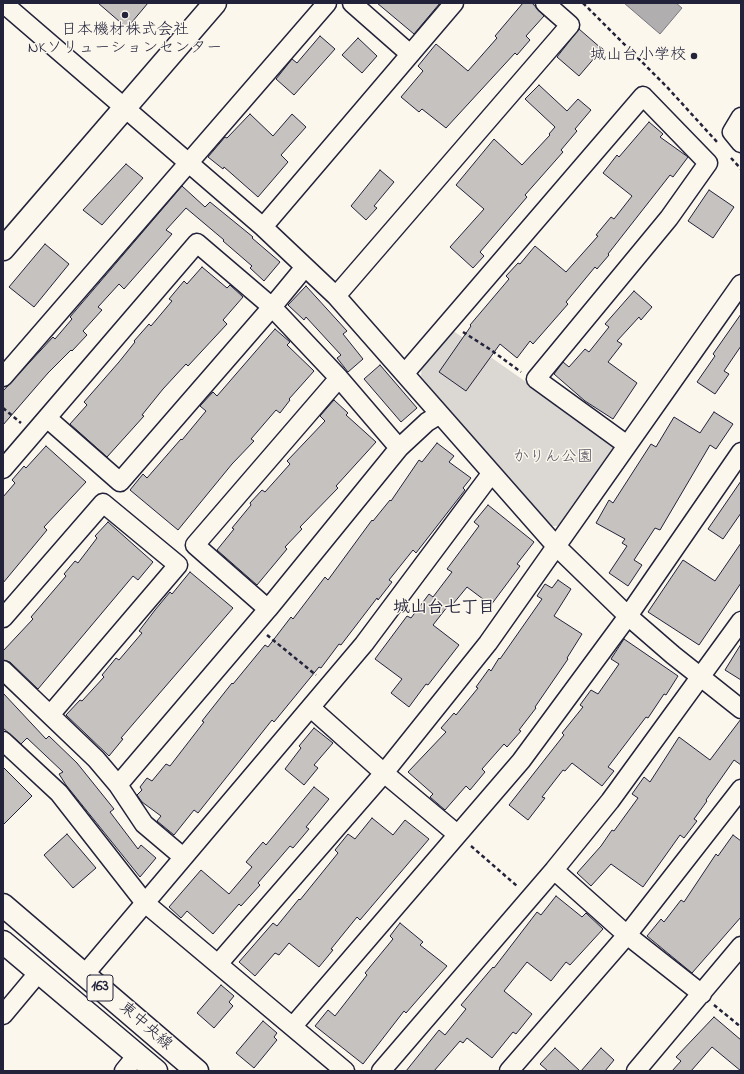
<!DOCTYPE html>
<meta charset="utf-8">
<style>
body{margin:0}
#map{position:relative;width:744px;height:1074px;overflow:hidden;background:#fbf7ec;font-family:"Indie Flower",sans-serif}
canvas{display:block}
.frame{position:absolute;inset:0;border:4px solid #22223b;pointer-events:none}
</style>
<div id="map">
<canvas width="744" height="1074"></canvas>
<div class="frame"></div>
</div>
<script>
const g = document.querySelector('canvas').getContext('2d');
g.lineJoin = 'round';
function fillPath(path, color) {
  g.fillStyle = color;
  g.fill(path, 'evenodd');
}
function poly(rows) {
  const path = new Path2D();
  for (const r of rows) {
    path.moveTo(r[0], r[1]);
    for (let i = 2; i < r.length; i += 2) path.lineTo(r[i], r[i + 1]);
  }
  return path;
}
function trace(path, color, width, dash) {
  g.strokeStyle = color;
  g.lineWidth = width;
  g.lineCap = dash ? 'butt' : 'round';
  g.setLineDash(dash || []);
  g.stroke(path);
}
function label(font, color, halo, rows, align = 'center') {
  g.font = font + ' "Indie Flower","Klee One",sans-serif';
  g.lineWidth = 3;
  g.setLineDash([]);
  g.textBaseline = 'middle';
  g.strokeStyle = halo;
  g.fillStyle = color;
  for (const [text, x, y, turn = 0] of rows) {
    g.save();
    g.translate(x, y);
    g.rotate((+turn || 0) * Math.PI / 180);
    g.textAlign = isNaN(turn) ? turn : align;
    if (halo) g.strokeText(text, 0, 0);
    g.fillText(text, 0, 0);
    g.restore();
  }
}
fillPath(poly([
 [452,330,613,443,614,452,563,526,552,526,498,468,421,376,422,365]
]), '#dbd8d3');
const water = poly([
 [624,3,676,3,682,8,660,34,624,3]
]);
fillPath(water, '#b1aeb0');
trace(water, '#787681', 1);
const building = poly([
 [98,3,148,3,127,28,98,3],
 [377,3,440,3,414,34,377,3],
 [523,3,532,3,544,16,526,36,530,40,517,55,515,53,446,128,422,109,419,112,401,97,423,71,418,66,436,44,468,71,497,38,495,36,523,3],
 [579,29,602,49,579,76,557,57,579,29],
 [320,36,335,49,294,95,276,79,292,59,297,63,320,36],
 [358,38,377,56,362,73,342,55,358,38],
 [539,85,567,111,578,99,591,110,575,129,577,131,561,150,563,152,525,195,527,197,480,252,484,256,473,268,450,247,484,209,456,185,494,139,522,165,550,135,549,134,555,127,525,99,539,85],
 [250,114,273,136,292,114,306,127,281,155,288,162,258,197,224,167,223,169,208,157,225,137,227,138,250,114],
 [649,122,663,134,660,137,688,157,673,177,670,175,608,254,609,255,597,269,595,267,566,302,568,304,533,344,530,341,517,358,500,344,466,391,439,372,471,326,470,325,509,279,506,276,518,263,520,264,535,246,566,272,598,236,596,235,611,217,614,219,632,196,603,173,617,155,619,157,649,122],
 [126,164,143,178,102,225,83,210,126,164],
 [380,170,394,182,374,206,377,208,366,220,351,206,380,170],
 [182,186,205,207,210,202,253,237,252,238,280,262,264,281,250,268,252,266,223,241,224,240,186,208,166,230,172,234,160,248,124,289,119,284,98,307,102,310,83,331,87,335,72,351,71,350,48,373,3,425,3,391,53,337,55,339,72,319,70,317,182,186],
 [709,190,734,207,713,238,688,221,709,190],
 [45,244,69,264,34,307,9,287,45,244],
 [202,267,227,288,230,285,243,297,223,320,227,324,188,366,186,364,163,389,142,415,144,416,107,457,70,424,87,405,84,402,119,362,135,342,134,341,149,324,151,326,172,301,169,299,184,281,187,284,202,267],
 [306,286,347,331,343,334,363,359,348,372,337,358,341,355,306,317,304,320,288,305,306,286],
 [634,291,652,307,641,320,639,317,617,341,622,344,608,362,637,383,613,419,585,401,554,374,563,362,569,367,585,349,589,352,609,327,605,324,634,291],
 [741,314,741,346,724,371,729,374,715,394,697,382,715,356,713,354,741,314],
 [275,329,290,342,287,345,314,371,289,399,290,400,280,413,276,410,251,439,254,441,232,464,178,530,130,490,143,474,147,478,181,439,182,440,206,411,200,406,213,392,217,396,275,329],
 [380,365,417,408,401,422,364,379,380,365],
 [334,400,348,413,346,415,376,442,336,486,338,488,300,527,302,529,285,547,287,549,257,585,217,550,234,529,232,528,251,505,250,503,262,490,265,492,290,464,287,461,325,421,320,416,334,400],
 [714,412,733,424,716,449,710,445,660,530,655,528,634,560,642,565,628,586,609,573,627,546,622,543,625,539,596,523,609,500,613,503,651,444,656,447,674,417,700,433,714,412],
 [437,443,454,456,449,462,471,478,463,488,465,490,416,553,413,550,389,580,392,582,378,600,377,598,341,645,339,644,321,668,319,667,274,722,272,720,198,813,194,810,174,835,157,821,161,816,142,802,137,795,142,790,140,787,147,778,152,781,166,764,170,766,204,722,202,721,232,683,233,684,265,645,268,647,291,617,293,619,325,577,328,580,372,520,373,521,390,500,391,501,419,460,422,462,437,443],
 [46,446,86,482,44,527,47,530,3,583,3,497,15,483,12,480,24,466,26,468,46,446],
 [741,481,741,513,723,539,708,529,741,481],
 [488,505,534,542,517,564,520,566,491,605,467,587,453,604,451,602,433,625,459,645,428,685,426,684,409,707,391,693,402,679,375,659,407,616,411,618,429,594,433,597,452,572,447,569,479,526,474,522,488,505],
 [108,522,153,562,138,580,133,576,38,689,10,662,3,660,3,651,33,619,31,617,66,576,64,574,75,561,78,563,97,538,95,536,108,522],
 [741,543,741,583,699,645,648,612,683,560,715,581,741,543],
 [190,572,233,608,121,738,123,739,109,756,66,715,80,700,82,701,104,677,102,675,116,658,119,660,142,633,139,631,155,610,170,592,172,594,190,572],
 [558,580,571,589,554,616,582,634,567,658,568,659,535,707,536,708,519,730,521,731,507,747,504,744,482,769,485,772,470,790,466,786,445,810,430,797,433,794,408,772,446,732,441,728,454,713,456,715,478,688,476,687,489,669,491,671,499,658,500,659,542,599,537,596,545,584,552,588,558,580],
 [624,639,678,676,666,695,664,694,648,718,646,717,608,767,614,771,602,786,572,763,565,771,563,770,542,797,545,798,528,820,509,805,564,735,562,733,583,707,580,705,591,690,598,694,619,664,611,659,624,639],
 [741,644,741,680,725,670,741,644],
 [3,693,46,739,49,736,77,763,114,809,110,812,138,849,141,845,156,858,140,877,66,785,59,774,63,772,27,738,21,744,3,728,3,693],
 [741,719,741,765,734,760,706,800,707,801,694,819,697,821,684,838,680,835,643,887,611,864,591,886,577,873,601,846,612,830,614,831,638,798,632,794,644,777,650,782,679,737,710,760,741,719],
 [314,728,333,743,314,765,318,768,304,785,285,769,301,748,299,746,314,728],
 [3,767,32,796,3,825,3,767],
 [314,787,329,799,306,827,309,829,293,848,290,846,258,883,260,885,241,906,239,904,213,934,187,911,181,918,169,907,201,870,229,894,252,867,246,862,263,842,266,845,314,787],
 [372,818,393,835,405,820,429,839,360,920,357,917,331,949,333,950,319,967,289,943,279,955,275,953,255,976,239,962,273,923,277,926,299,899,300,900,338,853,335,850,348,834,355,839,372,818],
 [67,834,96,868,73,888,44,855,67,834],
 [733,835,741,841,741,917,692,973,647,936,661,919,664,922,681,900,684,902,716,854,718,856,733,835],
 [556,896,582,917,586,913,603,929,570,965,566,962,551,981,527,962,504,991,532,1014,516,1034,513,1032,492,1058,467,1038,463,1043,460,1041,434,1071,406,1071,439,1030,445,1035,466,1009,461,1005,493,967,494,968,537,912,541,915,556,896],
 [400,923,423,942,420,945,447,966,406,1013,404,1011,363,1064,315,1026,328,1010,335,1016,367,975,365,973,393,939,390,936,400,923],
 [221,985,234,996,229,1002,233,1006,214,1028,197,1013,221,985],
 [714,1017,741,1040,741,1071,712,1047,691,1071,672,1071,681,1061,676,1057,714,1017],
 [263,1021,277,1033,274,1037,277,1040,254,1068,236,1053,263,1021],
 [555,1048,580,1071,548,1071,540,1064,555,1048],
 [601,1048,614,1060,605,1071,581,1071,601,1048]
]);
fillPath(building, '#c6c2c0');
trace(building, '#22223b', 1);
const minor = poly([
 [3,3,263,227,336,296,556,546,628,616,673,655,741,709],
 [352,3,410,54],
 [741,117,732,132,741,143],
 [263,227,454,3],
 [336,296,570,25,545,3],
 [405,373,643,96,708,163,669,218,536,379,627,445],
 [3,377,327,3],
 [47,418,120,482,272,307,339,378],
 [3,469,197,243,272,307,305,267],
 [268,609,195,545,339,378,399,448],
 [3,618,103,503,178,565,50,715],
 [3,670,96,759,118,785,268,609,399,448,427,422,440,414],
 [311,708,384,773,457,834],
 [3,741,59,793,145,903,345,1071],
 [118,785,144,824,183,857],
 [554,870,627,935,702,994],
 [218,964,384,773,488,643,741,284],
 [84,975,364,644,491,474],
 [3,1015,39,972],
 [293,1026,521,761,628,616,741,452],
 [124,1071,137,1055],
 [381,1071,554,870,610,801,741,621],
 [509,1071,627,935,741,789],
 [636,1071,741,946]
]);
const tertiary = poly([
 [3,249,215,3]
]);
const trunk = poly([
 [3,905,197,1071],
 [3,942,156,1071]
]);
trace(minor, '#22223b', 21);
trace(tertiary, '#22223b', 25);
trace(trunk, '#22223b', 25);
trace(poly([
 [583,3,667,87,717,142],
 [731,158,741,169],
 [463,332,491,350,521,372],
 [3,408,21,423],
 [267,635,316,675],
 [471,846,517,886],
 [714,1005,741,1027]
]), '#22223b', 2.5, [4, 3]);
trace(minor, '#fbf7ec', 18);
trace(tertiary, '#fbf7ec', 22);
trace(trunk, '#fbf7ec', 22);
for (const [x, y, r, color] of [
 [125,15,4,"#22223b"],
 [694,56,4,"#22223b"]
]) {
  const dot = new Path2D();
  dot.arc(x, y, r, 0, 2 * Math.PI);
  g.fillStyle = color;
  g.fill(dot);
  trace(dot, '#fbf7ec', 1.5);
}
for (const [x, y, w] of [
 [100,988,26]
]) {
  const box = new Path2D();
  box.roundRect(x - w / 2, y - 13, w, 26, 3);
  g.fillStyle = '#fbf7ec';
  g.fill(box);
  trace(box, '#22223b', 1);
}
label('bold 15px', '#22223b', null, [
 ["163",100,988]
]);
label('16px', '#22223b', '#fbf7ec', [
 ["日本機材株式会社",125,31],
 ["NKソリューションセンター",125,49],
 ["城山台小学校",686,56,"right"]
]);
label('16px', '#505061', '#fbf7ec', [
 ["かりん公園",553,458]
]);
label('16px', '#22223b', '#fbf7ec', [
 ["東中央線",145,1027,41]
]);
label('bold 17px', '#22223b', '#fbf7ec', [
 ["城山台七丁目",444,609]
]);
</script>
